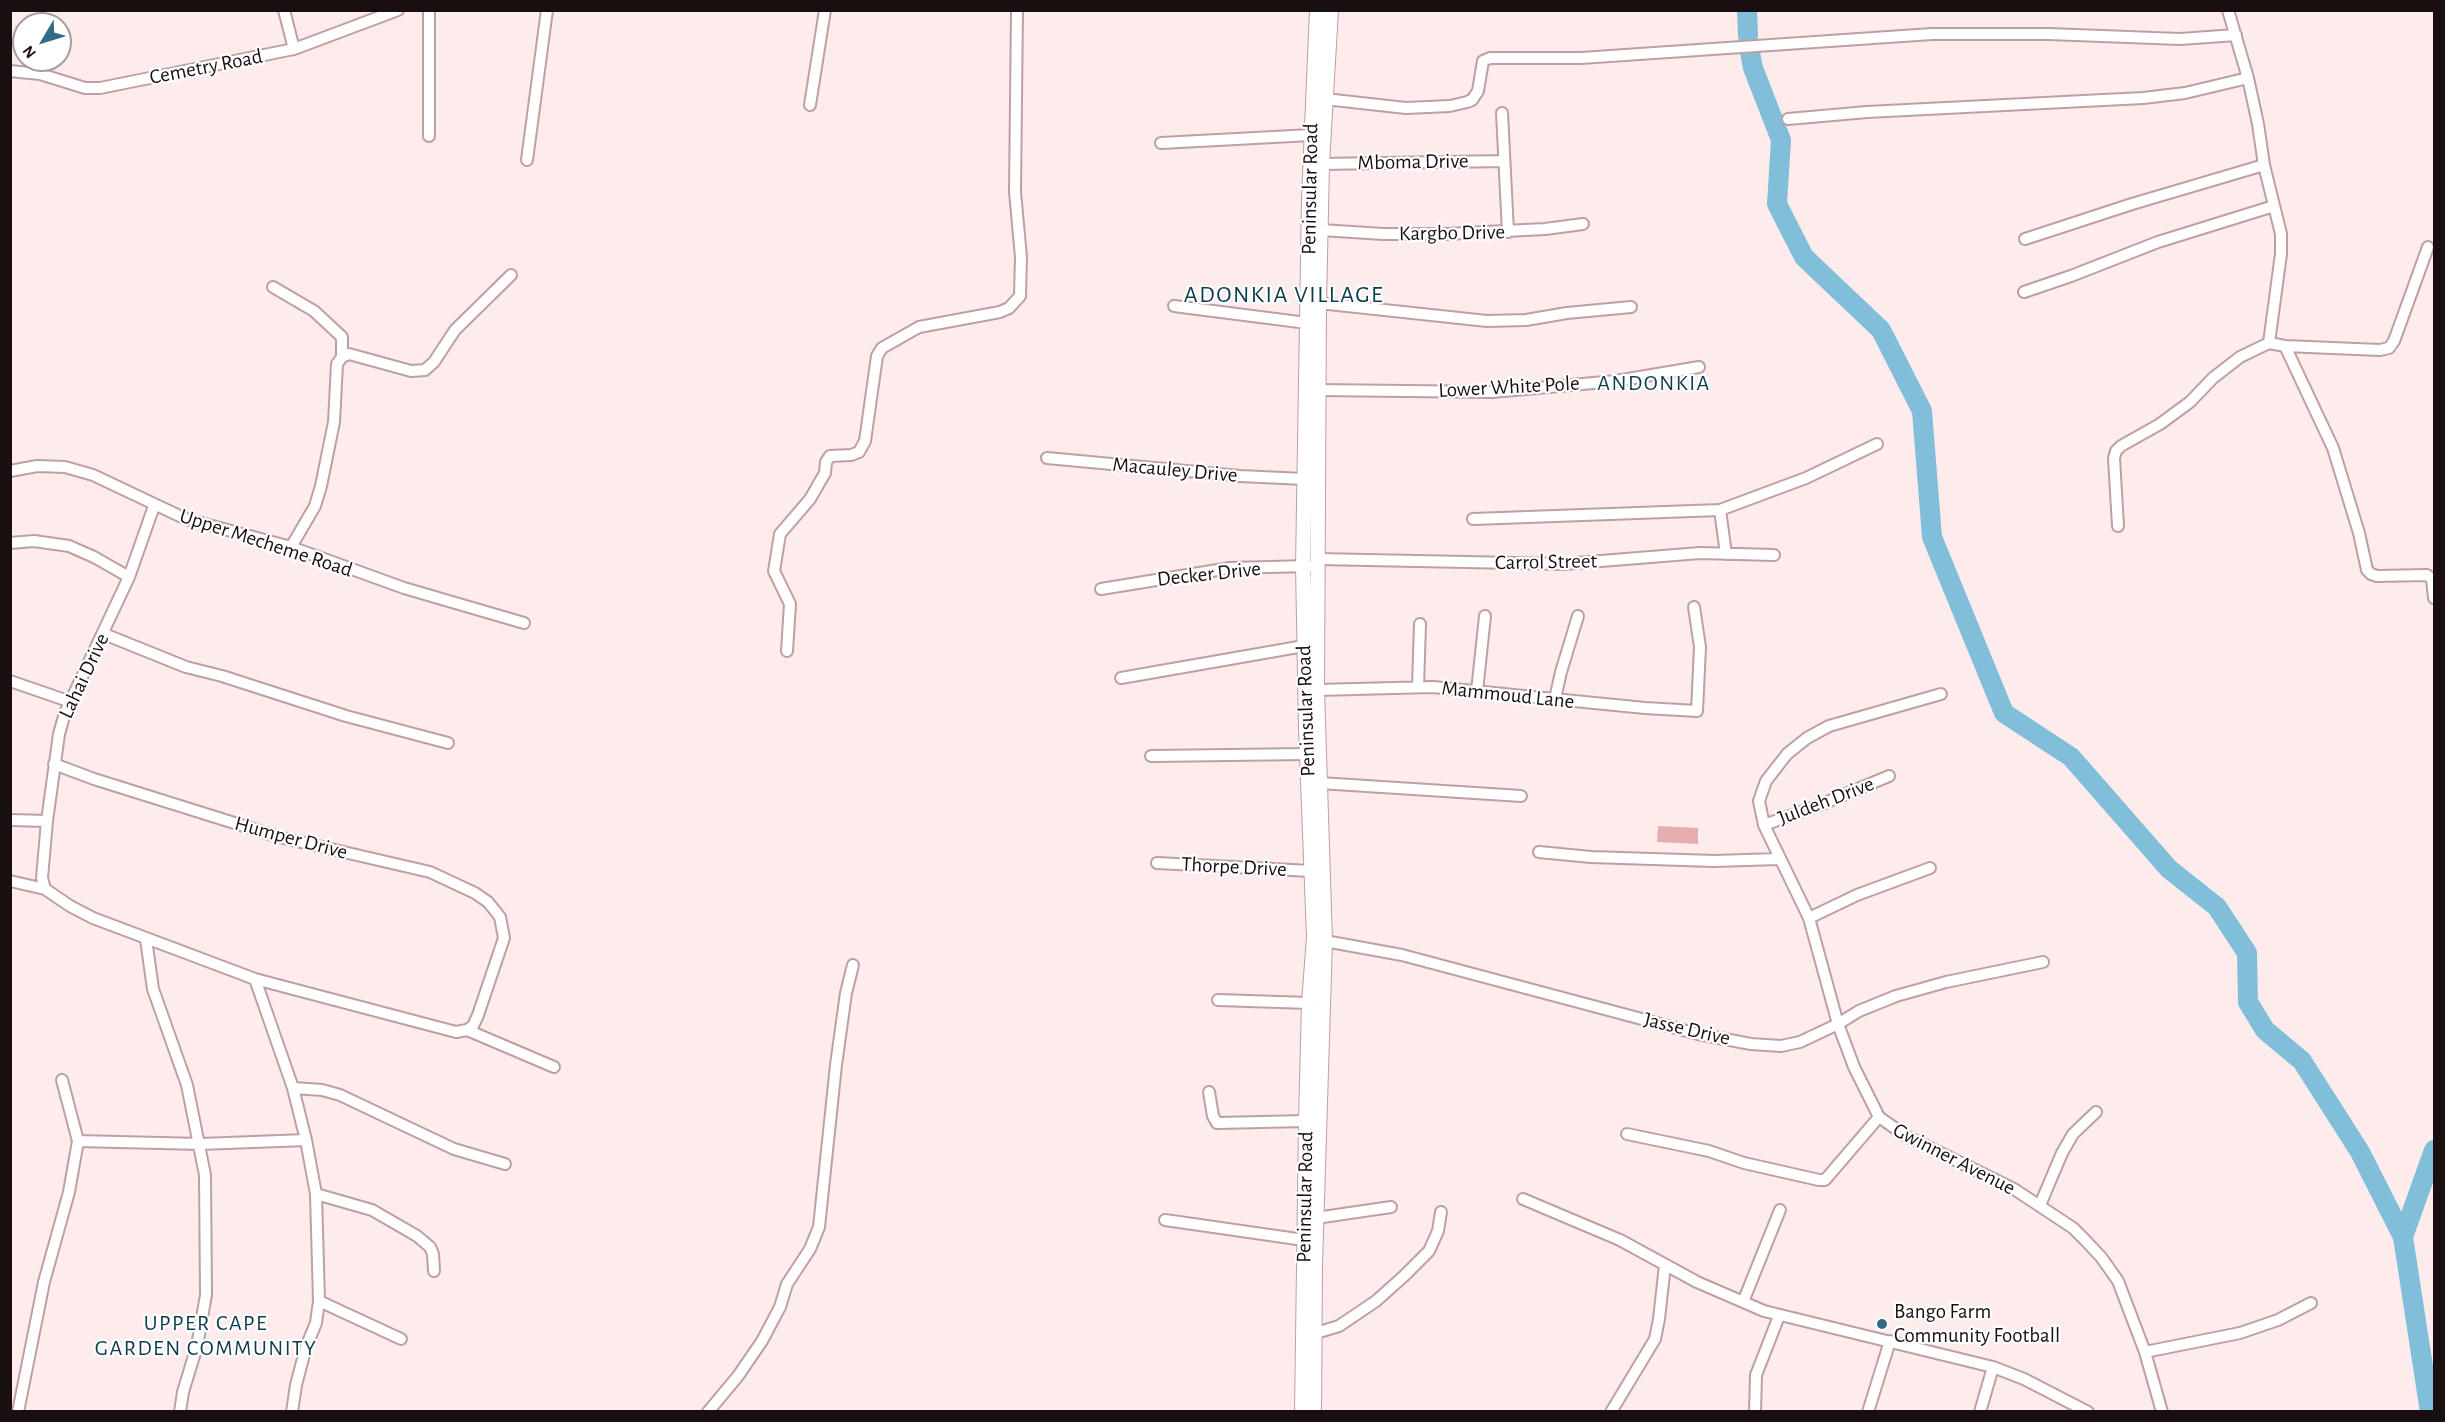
<!DOCTYPE html>
<style>
body{margin:0}
#map{position:relative;width:2445px;height:1422px;overflow:hidden;background:#feebec;font-family:"Alegreya Sans",sans-serif}
canvas{display:block}
.frame{position:absolute;inset:0;border:12px solid #190f10;pointer-events:none}
.north{position:absolute;left:12px;top:12px;width:60px;height:60px;box-sizing:border-box;background:#fff;border:2px solid #a39f9f;border-radius:50%;rotate:232deg;font-size:16px;font-weight:700;line-height:24px;text-align:center;color:#190f10}
.north::after{content:'';display:block;margin:auto;width:21px;height:27px;background:#316b84;clip-path:polygon(50% 0,100% 100%,50% 72%,0 100%)}
</style>
<div id="map">
<canvas width="2445" height="1422"></canvas>
<div class="frame"></div>
<div class="north">N</div>
</div>
<script>
const g = document.querySelector('canvas').getContext('2d');
g.lineJoin = 'round';
function fillPath(path, color) {
  g.fillStyle = color;
  g.fill(path, 'evenodd');
}
function poly(rows) {
  const path = new Path2D();
  for (const r of rows) {
    path.moveTo(r[0], r[1]);
    for (let i = 2; i < r.length; i += 2) path.lineTo(r[i], r[i + 1]);
  }
  return path;
}
function trace(path, color, width, dash) {
  g.strokeStyle = color;
  g.lineWidth = width;
  g.lineCap = dash ? 'butt' : 'round';
  g.setLineDash(dash || []);
  g.stroke(path);
}
function label(font, color, halo, rows, align = 'center') {
  g.font = font + ' "Alegreya Sans",sans-serif';
  g.lineWidth = 4.5;
  g.setLineDash([]);
  g.textBaseline = 'middle';
  g.strokeStyle = halo;
  g.fillStyle = color;
  for (const [text, x, y, turn = 0] of rows) {
    g.save();
    g.translate(x, y);
    g.rotate((+turn || 0) * Math.PI / 180);
    g.textAlign = isNaN(turn) ? turn : align;
    if (halo) g.strokeText(text, 0, 0);
    g.fillText(text, 0, 0);
    g.restore();
  }
}
fillPath(poly([
 [1658,826,1698,828,1698,844,1657,842]
]), '#e7aeb2');
trace(poly([
 [1747,10,1748,36],
 [1749,47,1753,68,1781,140,1777,204,1804,257,1881,330,1922,411,1932,537,2004,713,2071,757,2169,869,2217,907,2247,953,2248,1002,2265,1030,2302,1061,2360,1152,2403,1237,2430,1412],
 [2403,1237,2434,1150]
]), '#81beda', 20);
const minor = poly([
 [284,10,294,49],
 [429,10,429,136],
 [2228,10,2248,78,2258,124,2264,165,2281,234,2281,254,2269,343],
 [10,71,40,74,85,88,100,88,294,49,398,10],
 [1325,99,1406,108,1450,106,1467,102,1472,100,1478,91,1483,61,1490,58,1581,58,1932,34,2049,34,2180,39,2236,35],
 [810,105,825,10],
 [1502,113,1508,232],
 [1788,119,1867,112,2143,98,2185,93,2248,78],
 [1161,143,1311,135],
 [527,160,547,10],
 [1322,164,1504,161],
 [1321,230,1383,234,1446,234,1545,229,1583,224],
 [2025,239,2132,204,2264,165],
 [273,287,314,311,342,337,342,357,337,364,334,422,321,486,315,506,291,547],
 [2024,292,2071,276,2158,242,2274,206],
 [1319,303,1487,321,1526,320,1567,313,1631,307],
 [1174,306,1307,323],
 [2285,346,2333,448,2359,533,2367,570,2371,574,2377,576,2427,575,2432,579,2434,598],
 [342,357,349,354,411,371,425,370,434,362,455,330,511,275],
 [1318,390,1492,392,1616,381,1699,367],
 [1047,458,1240,476,1304,479],
 [10,471,37,466,65,467,93,475,186,519,291,547,404,588,524,623],
 [1720,510,1726,554],
 [1473,519,1720,510,1806,478,1877,444],
 [2118,526,2114,458,2116,451,2121,446,2160,424,2190,402,2213,378,2240,357,2269,343,2285,346,2380,350,2389,348,2394,341,2428,247],
 [10,543,34,541,69,546,94,557,129,577],
 [1318,559,1564,564,1700,553,1774,555],
 [1101,589,1230,568,1309,566],
 [104,634,186,667,222,676,346,716,448,743],
 [787,651,790,604,774,571,780,534,810,499,825,473,826,462,830,456,851,455,859,452,865,441,877,356,882,348,919,327,1000,312,1009,308,1020,296,1021,257,1015,192,1017,10],
 [1121,678,1304,646],
 [10,681,71,702],
 [1418,687,1420,624],
 [1317,690,1433,687,1645,708,1697,711,1700,647,1694,607],
 [1477,691,1485,616],
 [1941,694,1829,726,1807,738,1787,754,1766,781,1759,801,1764,825,1809,918,1838,1024,1854,1067,1879,1117,1906,1136,2014,1189,2073,1228,2085,1240,2101,1257,2118,1281,2145,1352,2162,1412],
 [1555,699,1561,672,1578,616],
 [1151,756,1307,754],
 [1320,783,1521,796],
 [10,820,47,821],
 [1764,825,1820,805,1889,776],
 [1539,852,1591,857,1714,861,1778,859],
 [1157,863,1311,871],
 [10,881,45,889,70,906,93,918,255,979,456,1032,467,1030,473,1026,478,1015,504,938,500,917,488,902,475,893,430,872,279,837,94,779,54,764],
 [45,889,42,878,47,821,59,734,65,713,129,577,154,506],
 [1809,918,1857,895,1930,868],
 [146,939,153,989,187,1085,205,1175,206,1295,197,1346,183,1392,180,1412],
 [1325,941,1402,955,1698,1034,1751,1044,1781,1046,1800,1042,1838,1024,1859,1011,1896,996,1946,982,2043,962],
 [255,979,293,1088,306,1140],
 [1218,1000,1309,1003],
 [467,1030,554,1067],
 [62,1080,78,1141],
 [293,1088,322,1090,340,1095,454,1149,505,1164],
 [1209,1092,1213,1116,1217,1123,1306,1121],
 [1627,1134,1709,1151,1744,1163,1819,1180,1825,1180,1879,1117],
 [316,1194,372,1210,417,1236,430,1247,433,1254,434,1271],
 [1523,1199,1620,1240,1697,1282,1764,1311,1993,1367,2024,1379,2088,1412],
 [2040,1205,2062,1153,2073,1134,2096,1112],
 [1316,1218,1391,1207],
 [1165,1220,1304,1240],
 [319,1301,401,1339],
 [1743,1302,1780,1210],
 [1316,1333,1339,1326,1376,1301,1404,1276,1429,1251,1438,1231,1441,1212],
 [2145,1352,2240,1333,2278,1320,2311,1303],
 [18,1412,44,1282,69,1192,78,1141,201,1144,306,1140,316,1194,319,1301,316,1323,306,1347,296,1385,292,1412],
 [708,1412,738,1376,762,1341,780,1307,787,1284,810,1249,819,1227,836,1065,846,993,853,965],
 [1611,1412,1655,1339,1659,1319,1665,1265],
 [1755,1412,1756,1375,1779,1316],
 [1868,1412,1890,1341],
 [1980,1412,1993,1367]
]);
const major = poly([
 [1302,1412,1306,1121,1309,1003,1314,937,1306,728,1303,566,1309,199,1317,10],
 [1314,1412,1315,1264,1325,941,1317,690,1319,303,1322,164,1331,10]
]);
trace(minor, '#bea0a2', 14);
trace(major, '#bea0a2', 16);
trace(minor, '#fff', 10);
trace(major, '#fff', 14);
for (const [x, y, r, color] of [
 [1882,1324,6,"#316b84"]
]) {
  const dot = new Path2D();
  dot.arc(x, y, r, 0, 2 * Math.PI);
  g.fillStyle = color;
  g.fill(dot);
  trace(dot, '#fff', 2);
}
label('21px', '#190f10', '#fff', [
 ["Cemetry Road",206,67,-11],
 ["Mboma Drive",1413,162,-1],
 ["Peninsular Road",1310,189,-89],
 ["Kargbo Drive",1452,233,-1],
 ["Lower White Pole",1509,387,-3],
 ["Macauley Drive",1175,470,5],
 ["Upper Mecheme Road",266,543,18],
 ["Carrol Street",1546,562,-1],
 ["Decker Drive",1209,574,-6],
 ["Lahai Drive",84,676,-65],
 ["Mammoud Lane",1508,695,6],
 ["Peninsular Road",1306,711,-92],
 ["Juldeh Drive",1826,801,-21],
 ["Humper Drive",291,838,15],
 ["Thorpe Drive",1234,867,3],
 ["Jasse Drive",1687,1029,13],
 ["Gwinner Avenue",1954,1159,27],
 ["Peninsular Road",1305,1197,-89]
]);
label('21px', '#190f10', '#fff', [
 ["Bango Farm",1894,1312],
 ["Community Football",1894,1336]
], 'left');
g.letterSpacing = '1.5px';
label('22px', '#0b3d50', '#fff', [
 ["ANDONKIA",1654,383],
 ["UPPER CAPE",206,1323],
 ["GARDEN COMMUNITY",206,1348]
]);
g.letterSpacing = '0px';
g.letterSpacing = '1.5px';
label('24px', '#0b3d50', '#fff', [
 ["ADONKIA VILLAGE",1284,295]
]);
g.letterSpacing = '0px';
</script>
